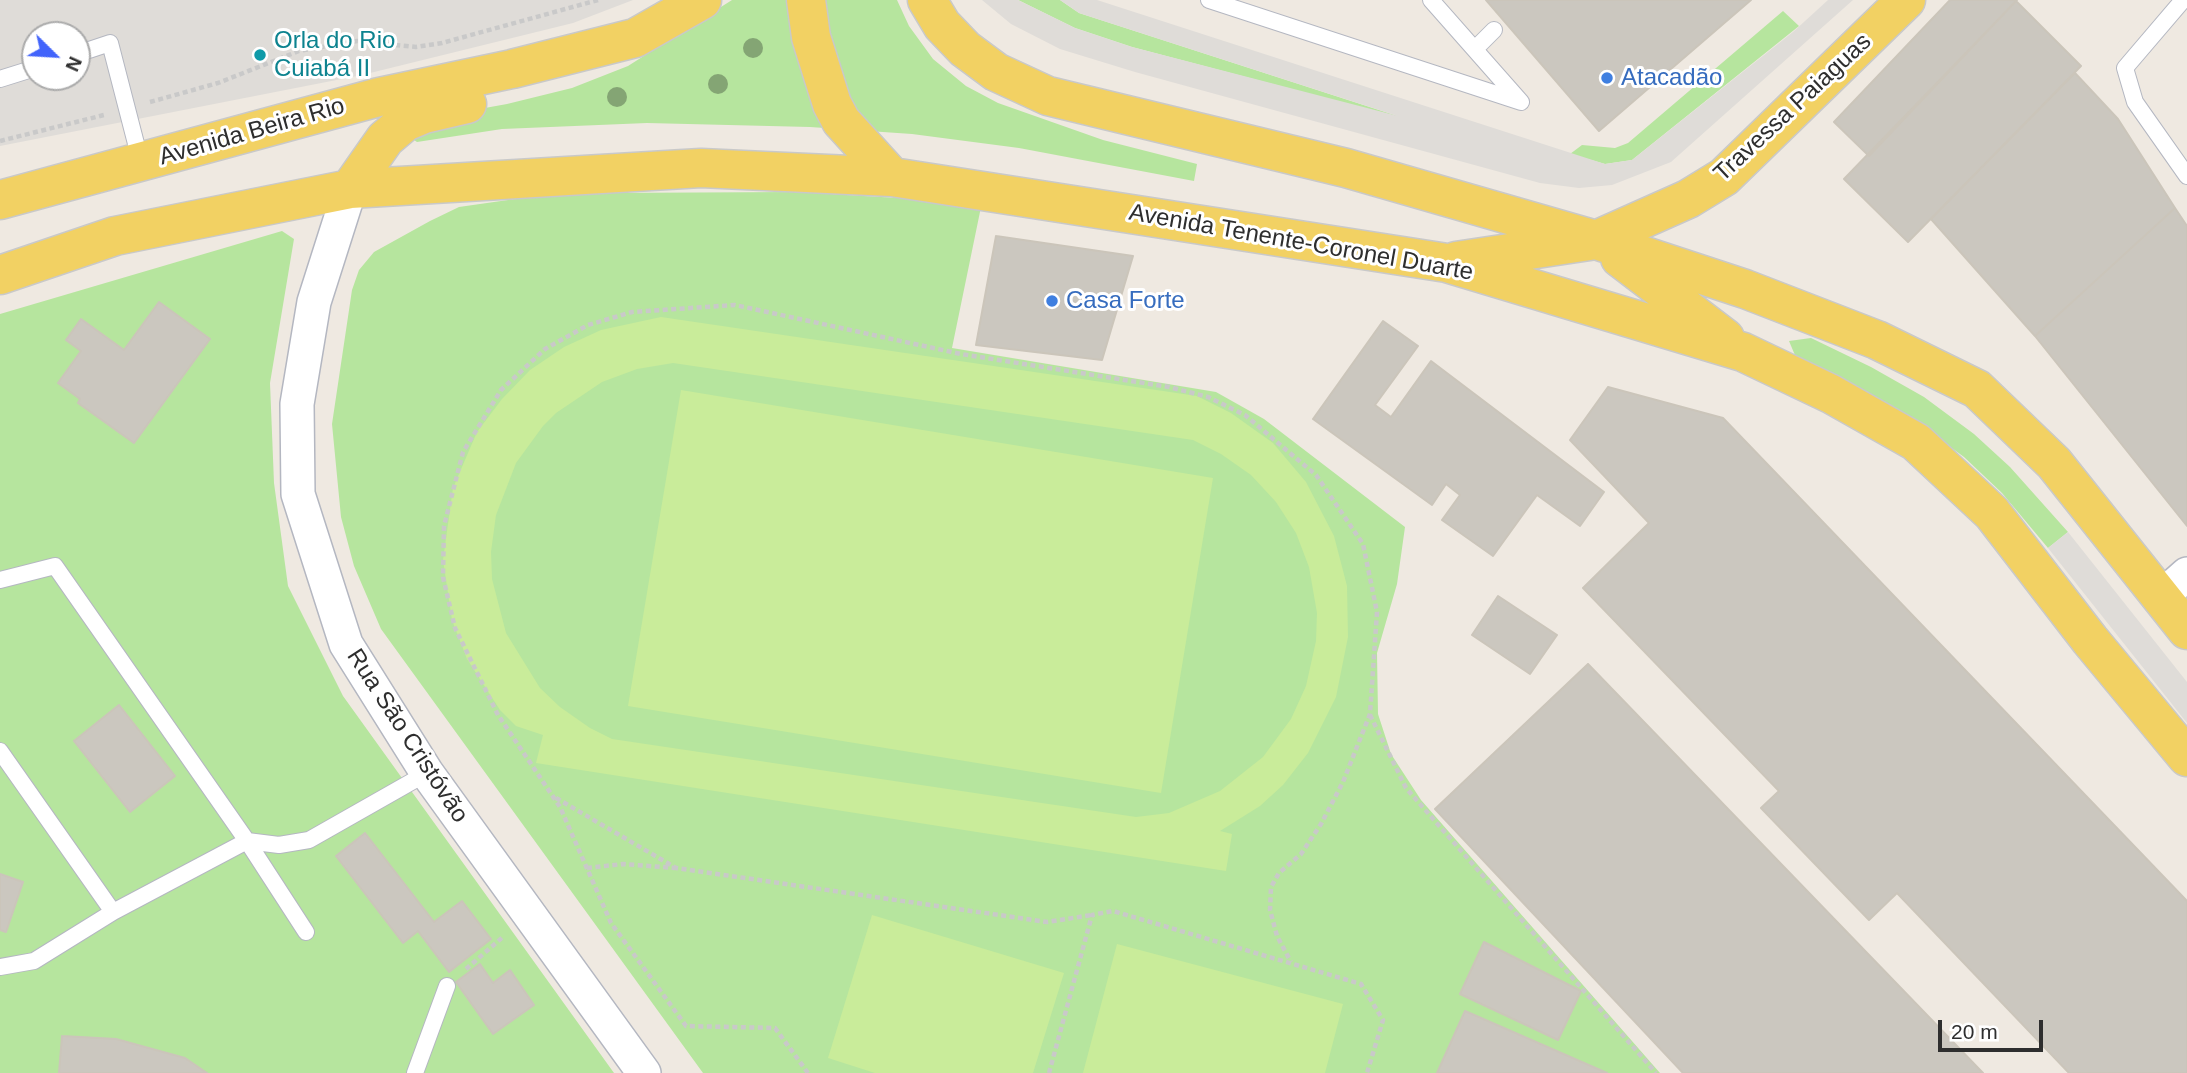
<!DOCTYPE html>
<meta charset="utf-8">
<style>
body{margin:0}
#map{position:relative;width:2187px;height:1073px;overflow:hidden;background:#efe9e1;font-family:Arial,sans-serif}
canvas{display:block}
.north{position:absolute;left:21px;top:21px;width:70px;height:70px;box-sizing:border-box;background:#fff;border:2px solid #ababab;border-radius:50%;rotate:114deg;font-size:19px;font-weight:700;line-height:28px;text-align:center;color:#2e2e2e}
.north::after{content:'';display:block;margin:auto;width:24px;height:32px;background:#4264fb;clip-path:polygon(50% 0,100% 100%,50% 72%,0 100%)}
.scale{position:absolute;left:1938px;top:1020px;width:105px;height:32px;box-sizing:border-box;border:4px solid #2e2e2e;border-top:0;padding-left:9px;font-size:21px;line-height:24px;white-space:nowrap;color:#2e2e2e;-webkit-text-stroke:5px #fff;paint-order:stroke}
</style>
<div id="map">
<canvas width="2187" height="1073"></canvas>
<div class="north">N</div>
<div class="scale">20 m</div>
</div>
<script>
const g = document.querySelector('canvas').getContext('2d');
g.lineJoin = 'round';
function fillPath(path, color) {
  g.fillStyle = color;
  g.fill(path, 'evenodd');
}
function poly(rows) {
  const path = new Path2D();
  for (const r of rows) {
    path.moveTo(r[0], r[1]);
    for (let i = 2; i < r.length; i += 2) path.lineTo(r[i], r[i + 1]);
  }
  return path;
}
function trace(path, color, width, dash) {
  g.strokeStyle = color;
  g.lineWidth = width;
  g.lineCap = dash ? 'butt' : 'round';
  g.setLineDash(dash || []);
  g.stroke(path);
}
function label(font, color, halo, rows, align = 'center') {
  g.font = font + ' Arial,sans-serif';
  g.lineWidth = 6;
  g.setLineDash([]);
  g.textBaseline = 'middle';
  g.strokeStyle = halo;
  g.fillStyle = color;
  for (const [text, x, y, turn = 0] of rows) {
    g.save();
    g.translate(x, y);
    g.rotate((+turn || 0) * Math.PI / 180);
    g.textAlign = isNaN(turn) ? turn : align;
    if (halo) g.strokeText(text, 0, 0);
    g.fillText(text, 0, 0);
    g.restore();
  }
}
fillPath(poly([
 [732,0,897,0,909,26,933,59,966,86,998,103,1103,140,1197,164,1194,181,1019,148,912,134,810,127,647,123,502,129,417,142,411,138,413,121,507,104,572,88,628,66],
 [1018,0,1060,0,1079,13,1416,122,1132,47,1075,28],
 [1783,11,1799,26,1632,160,1605,164,1570,154,1582,145,1615,148,1628,143],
 [795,192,916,199,981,207,952,348,1216,392,1264,419,1405,527,1397,584,1377,653,1378,714,1391,754,1421,800,1660,1073,703,1073,381,629,354,566,341,517,332,424,352,290,359,270,374,252,430,221,459,207,522,198,599,193],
 [282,231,294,239,270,383,274,483,288,586,343,696,614,1073,0,1073,0,314],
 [1811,338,1871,367,1924,397,1974,434,2010,467,2068,532,2048,548,2002,493,1964,457,1914,420,1797,360,1789,341]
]), '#b6e59e');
fillPath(poly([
 [661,317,1197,396,1231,413,1273,443,1306,482,1334,536,1347,586,1348,637,1336,697,1308,753,1283,785,1260,806,1220,831,1232,834,1226,871,536,763,543,735,516,726,500,710,467,659,452,620,443,560,453,488,477,432,502,399,530,370,564,347,601,330],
 [673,363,1193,440,1221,454,1251,475,1276,502,1296,533,1309,567,1317,613,1316,641,1306,686,1291,719,1263,757,1220,791,1169,813,1136,817,612,739,590,728,560,707,540,688,506,633,492,579,491,552,496,515,516,463,543,426,556,413,602,382,637,369],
 [681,390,1213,478,1161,793,628,706],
 [872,915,1064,973,1033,1073,875,1073,828,1058],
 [1117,944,1343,1004,1325,1073,1083,1073]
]), '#c9ec9a');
fillPath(poly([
 [0,0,633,0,573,23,362,75,0,146],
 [35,35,77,35,77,77,35,77],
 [982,0,1018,0,1075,28,1132,47,1398,116,1079,13,1060,0,1097,0,1605,164,1632,160,1793,32,1828,0,1853,0,1671,162,1612,185,1579,188,1540,183,1135,72,1060,49,1011,24],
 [2068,532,2187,682,2187,723,2048,548]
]), '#dfdcd8');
const building = poly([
 [1486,0,1751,0,1599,131,1486,0],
 [1950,0,2017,0,1869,156,1834,122,1950,0],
 [2016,1,2081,66,1908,242,1844,179,2016,1],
 [2075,73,2118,119,2175,208,2035,336,1931,219,2075,73],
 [2175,208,2187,226,2187,526,2035,336,2175,208],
 [996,236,1133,256,1102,360,976,345,996,236],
 [159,302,210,339,134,443,78,403,80,399,58,383,81,351,66,340,81,319,124,350,159,302],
 [1383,321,1418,346,1375,405,1391,417,1431,361,1604,492,1580,526,1537,495,1493,556,1442,520,1460,495,1446,484,1432,505,1313,419,1383,321],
 [1608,387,1723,418,2187,901,2187,1073,2069,1073,1897,893,1869,920,1761,808,1779,791,1583,588,1649,523,1570,440,1608,387],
 [1498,596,1557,635,1530,674,1472,635,1498,596],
 [1588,664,1983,1073,1683,1073,1435,809,1588,664],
 [119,705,175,776,130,812,74,741,119,705],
 [365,833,434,922,462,901,491,939,449,972,418,931,403,943,336,856,365,833],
 [0,874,23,882,6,932,0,930,0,874],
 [1484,942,1581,991,1558,1040,1460,994,1484,942],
 [480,964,493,983,510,970,534,1005,493,1034,456,982,480,964],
 [1465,1011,1607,1073,1437,1073,1465,1011],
 [62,1036,116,1039,185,1058,207,1073,59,1073,62,1036]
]);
fillPath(building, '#cbc7bf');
trace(building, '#cbc5ba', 2);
const lane = poly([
 [1209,0,1521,102,1431,0],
 [2183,0,2125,68,2135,102,2187,176],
 [1475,49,1494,30],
 [77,54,110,43,141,163],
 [0,79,35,68],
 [0,580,55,566,247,841,279,845,309,840,427,773],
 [0,751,113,912],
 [0,967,34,961,113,912,247,841,306,932],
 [415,1073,447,986]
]);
const street = poly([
 [350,189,314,302,297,404,298,494,346,644,427,773,644,1073],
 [2161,597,2187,574]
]);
const primary = poly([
 [806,0,811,37,832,104,841,121,892,177],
 [927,0,942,25,965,49,996,72,1048,96,1346,168,1596,240,1745,289,1877,340,1977,389,2054,463,2187,630],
 [350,189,385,139,405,122,424,114,467,104],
 [0,200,379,97,512,69,635,38,702,0],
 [1620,258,1725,338],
 [1456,261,1596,240,1688,199,1724,177,1906,0],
 [0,275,115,236,350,189,701,168,892,177,1447,263,1743,352,1831,394,1916,442,1992,513,2090,640,2187,757]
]);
trace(lane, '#b4b7c1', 18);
trace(street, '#b4b7c1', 36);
trace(primary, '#c9c9c9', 41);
trace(poly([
 [150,102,218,83,299,51,357,41,416,47,442,43,598,0],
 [0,141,104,115],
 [1370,715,1406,788,1656,1073],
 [556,798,676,868,1047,922,1092,915],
 [587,868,623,864,675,868],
 [466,969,504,936],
 [808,1073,775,1028,686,1026,611,923,560,807,498,715,455,628,443,577,444,526,463,452,501,390,545,349,588,325,632,312,735,305,961,354,1169,387,1208,397,1245,415,1316,475,1363,544,1377,612,1370,714,1343,782,1321,824,1301,854,1279,873,1271,887,1270,910,1277,936,1291,962],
 [1049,1073,1092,915,1113,911,1361,984,1383,1020,1367,1073]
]), '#c9c9c9', 4.5, [5, 3.5]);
trace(lane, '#fff', 16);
trace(street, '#fff', 33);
trace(primary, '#f2d163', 38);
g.fillStyle = '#84a574';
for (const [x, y] of [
 [753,48],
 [718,84],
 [617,97]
]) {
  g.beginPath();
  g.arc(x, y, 10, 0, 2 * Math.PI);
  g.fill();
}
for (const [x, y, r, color] of [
 [260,55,7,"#0f9aa8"],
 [1607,78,7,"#3f7fe0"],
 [1052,301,7,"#3f7fe0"]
]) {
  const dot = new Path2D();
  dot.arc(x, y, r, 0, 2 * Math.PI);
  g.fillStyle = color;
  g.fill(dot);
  trace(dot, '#fff', 2.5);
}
label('24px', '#0d838f', '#fff', [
 ["Orla do Rio",274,41],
 ["Cuiabá II",274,69]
], 'left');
label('24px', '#366cbe', '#fff', [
 ["Atacadão",1621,78],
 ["Casa Forte",1066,301]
], 'left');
label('24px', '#2e2e2e', '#fff', [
 ["Travessa Paiaguas",1793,108,-43],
 ["Avenida Beira Rio",252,132,-16],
 ["Avenida Tenente-Coronel Duarte",1301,243,10],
 ["Rua São Cristóvão",407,736,57]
]);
</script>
